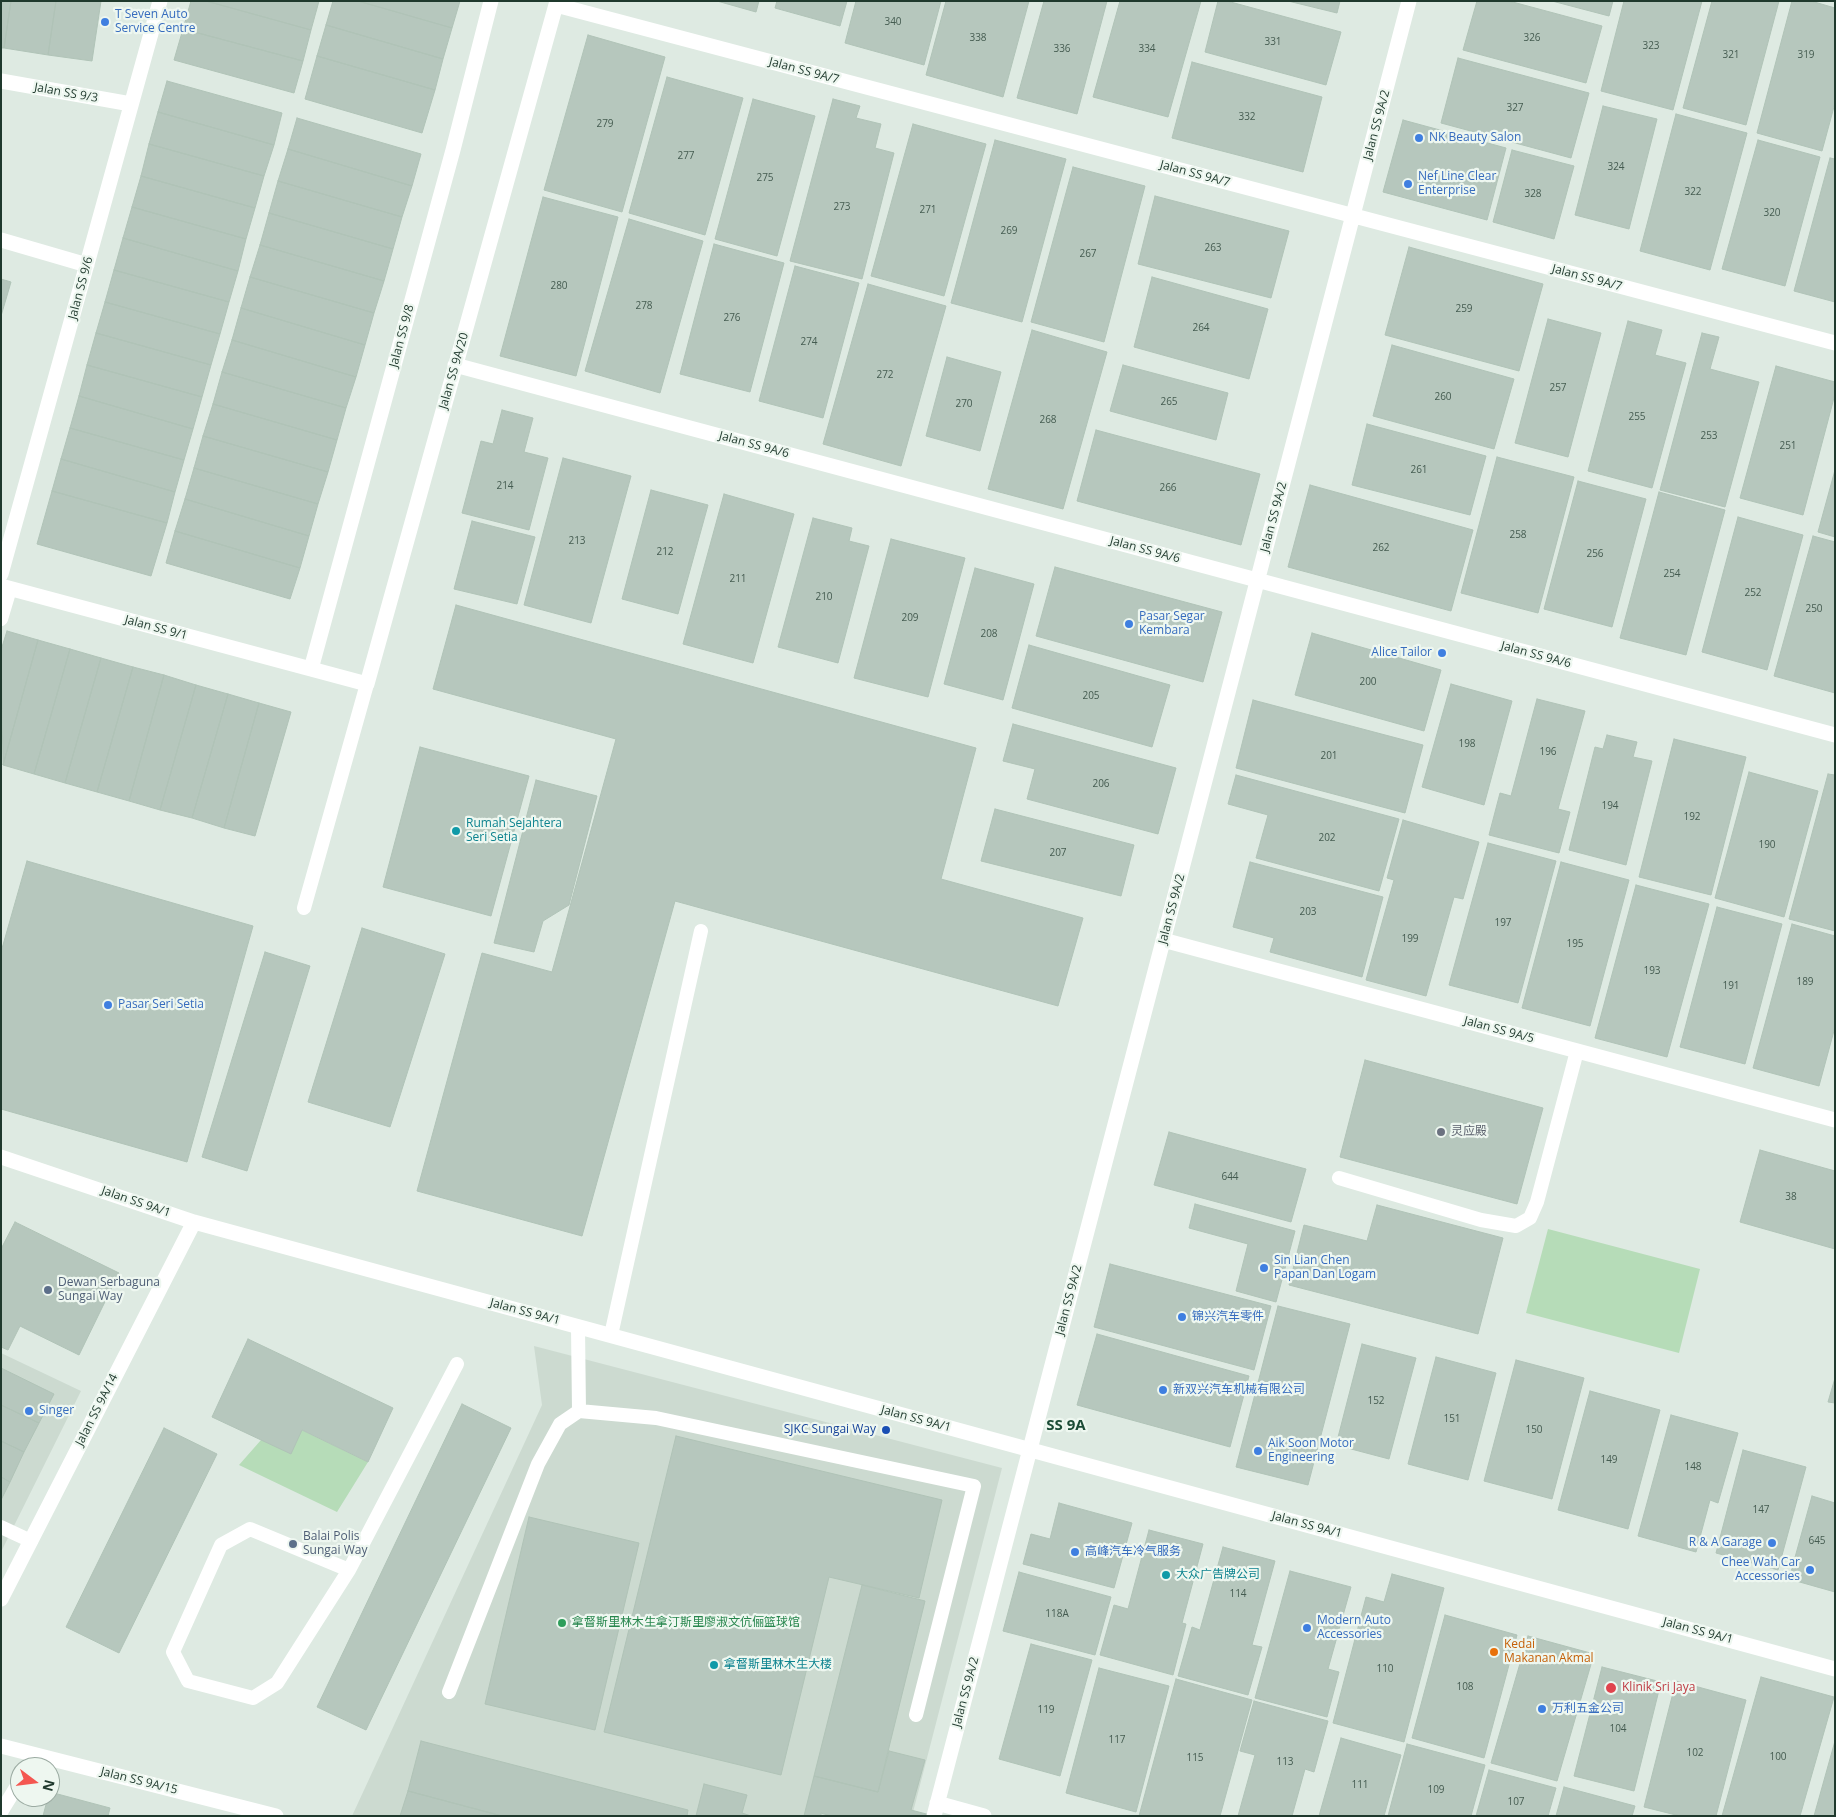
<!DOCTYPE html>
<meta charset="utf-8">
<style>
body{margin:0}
#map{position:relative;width:1836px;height:1817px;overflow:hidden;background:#deeae2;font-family:"Open Sans",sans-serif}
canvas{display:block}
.frame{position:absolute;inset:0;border:2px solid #1f392d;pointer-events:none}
.north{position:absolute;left:10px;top:1757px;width:50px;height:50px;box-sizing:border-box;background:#eef7f0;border:1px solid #9baba2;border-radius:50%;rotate:105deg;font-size:14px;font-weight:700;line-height:20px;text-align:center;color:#1f392d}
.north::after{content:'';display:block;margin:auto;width:18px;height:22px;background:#f45751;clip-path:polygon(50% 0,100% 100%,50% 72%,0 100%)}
</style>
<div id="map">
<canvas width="1836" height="1817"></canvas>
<div class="frame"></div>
<div class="north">N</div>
</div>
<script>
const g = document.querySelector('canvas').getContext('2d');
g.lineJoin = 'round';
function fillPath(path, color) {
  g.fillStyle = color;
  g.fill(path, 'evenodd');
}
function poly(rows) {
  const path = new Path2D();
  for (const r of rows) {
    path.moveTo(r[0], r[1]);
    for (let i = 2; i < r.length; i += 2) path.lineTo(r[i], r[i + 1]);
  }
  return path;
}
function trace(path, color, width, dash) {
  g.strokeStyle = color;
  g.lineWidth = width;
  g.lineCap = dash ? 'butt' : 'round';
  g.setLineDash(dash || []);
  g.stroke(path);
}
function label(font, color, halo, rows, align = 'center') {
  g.font = font + ' "Open Sans","Noto Sans SC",sans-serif';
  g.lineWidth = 4.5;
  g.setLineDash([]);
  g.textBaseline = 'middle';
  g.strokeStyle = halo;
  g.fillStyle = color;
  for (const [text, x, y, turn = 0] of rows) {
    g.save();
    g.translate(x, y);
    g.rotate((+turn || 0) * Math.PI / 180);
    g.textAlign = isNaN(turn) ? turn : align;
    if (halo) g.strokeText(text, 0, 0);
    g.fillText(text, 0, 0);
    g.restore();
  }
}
fillPath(poly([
 [534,1346,1002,1468,912,1816,352,1816,542,1405],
 [1,1353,81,1391,1,1552]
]), '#ccdad0');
fillPath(poly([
 [1548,1229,1700,1269,1679,1353,1526,1313],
 [302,1430,368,1462,337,1512,239,1465,261,1440]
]), '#b6dcb8');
const building = poly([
 [1,1,11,1,4,48,1,48,1,1],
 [11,1,56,1,48,55,4,48,11,1],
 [56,1,101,1,92,61,48,55,56,1],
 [191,1,206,1,311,30,303,61,183,29,191,1],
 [206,1,319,1,311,30,206,1],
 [333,1,358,1,452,28,443,59,326,25,333,1],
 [358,1,460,1,452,28,358,1],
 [717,1,759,1,756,12,717,1],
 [777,1,847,1,840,26,775,8,777,1],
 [856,1,941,1,924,65,845,43,856,1],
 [946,1,1029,1,1003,97,926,75,946,1],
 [1044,1,1107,1,1077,114,1017,98,1044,1],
 [1120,1,1201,1,1168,117,1093,97,1120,1],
 [1218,1,1227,1,1341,32,1326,85,1205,52,1218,1],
 [1288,1,1340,1,1337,13,1288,1],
 [1477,1,1509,1,1602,26,1586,83,1463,50,1477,1],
 [1552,1,1613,1,1609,16,1552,1],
 [1624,1,1702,1,1673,110,1601,91,1624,1],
 [1712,1,1779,1,1746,125,1683,108,1712,1],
 [1792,1,1811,1,1835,8,1835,103,1822,151,1757,133,1792,1],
 [326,25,443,59,435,90,317,56,326,25],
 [183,29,303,61,294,93,174,60,183,29],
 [588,35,665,57,622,212,544,190,588,35],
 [317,56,435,90,422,133,305,99,317,56],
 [1458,58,1589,93,1571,158,1441,123,1458,58],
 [1192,62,1322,97,1303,172,1172,138,1192,62],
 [667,77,743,98,705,235,629,213,667,77],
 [167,81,282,113,274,145,158,112,167,81],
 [753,99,815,116,777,256,715,239,753,99],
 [833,99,860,106,856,118,881,124,875,148,894,153,862,279,790,261,833,99],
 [1603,106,1657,119,1629,229,1575,215,1603,106],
 [158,112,274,145,264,176,149,144,158,112],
 [1676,114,1747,133,1710,270,1640,251,1676,114],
 [297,118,421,154,412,186,288,149,297,118],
 [1403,120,1506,148,1487,220,1383,192,1403,120],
 [913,124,986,144,944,296,871,276,913,124],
 [995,140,1066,159,1022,322,951,303,995,140],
 [1758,140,1820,157,1785,286,1722,269,1758,140],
 [149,144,264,176,255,208,141,176,149,144],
 [288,149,412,186,402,217,278,181,288,149],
 [1512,150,1574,166,1554,239,1493,222,1512,150],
 [1830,158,1835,159,1835,302,1794,291,1830,158],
 [1073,167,1145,186,1104,342,1031,322,1073,167],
 [141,176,255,208,246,239,132,207,141,176],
 [278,181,402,217,393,249,269,213,278,181],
 [1155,196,1289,231,1271,298,1138,264,1155,196],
 [543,197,618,217,576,376,500,356,543,197],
 [132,207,246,239,238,271,123,238,132,207],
 [269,213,393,249,384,281,260,245,269,213],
 [629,219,703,241,660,393,585,371,629,219],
 [123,238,238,271,229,302,114,270,123,238],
 [714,244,784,263,750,392,680,374,714,244],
 [260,245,384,281,374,313,250,277,260,245],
 [1409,247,1543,284,1519,371,1385,335,1409,247],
 [795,266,859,283,823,418,759,401,795,266],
 [114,270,229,302,220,334,105,302,114,270],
 [250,277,374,313,365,345,241,308,250,277],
 [1152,277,1268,309,1249,379,1134,347,1152,277],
 [1,279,11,282,1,316,1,279],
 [868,284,946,306,901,466,823,444,868,284],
 [105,302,220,334,211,365,96,333,105,302],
 [241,308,365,345,356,377,232,340,241,308],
 [1548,319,1601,333,1568,457,1515,443,1548,319],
 [1628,321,1662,330,1655,355,1686,363,1652,488,1588,471,1628,321],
 [1032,330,1107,352,1063,509,988,489,1032,330],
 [96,333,211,365,202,397,87,365,96,333],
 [1702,333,1719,337,1710,369,1759,382,1725,507,1660,490,1702,333],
 [232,340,356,377,346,408,222,372,232,340],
 [1392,345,1514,379,1494,449,1373,416,1392,345],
 [947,357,1001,372,980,451,926,436,947,357],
 [87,365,202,397,193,429,79,396,87,365],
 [1123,365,1228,393,1216,440,1110,411,1123,365],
 [1776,366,1835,382,1835,394,1803,515,1740,498,1776,366],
 [222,372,346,408,337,440,213,404,222,372],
 [79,396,193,429,184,460,70,428,79,396],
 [213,404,337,440,328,472,203,436,213,404],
 [502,410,533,418,524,452,548,458,529,530,462,513,481,441,493,444,502,410],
 [1367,424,1486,456,1470,515,1352,485,1367,424],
 [70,428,184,460,175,492,61,459,70,428],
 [1096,430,1260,474,1241,545,1077,501,1096,430],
 [203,436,328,472,318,504,194,468,203,436],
 [1497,457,1574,477,1538,613,1461,593,1497,457],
 [563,458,631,476,591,623,524,605,563,458],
 [61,459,175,492,167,523,52,491,61,459],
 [194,468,318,504,309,536,185,499,194,468],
 [1835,470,1835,537,1818,532,1835,470],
 [1578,481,1646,499,1612,627,1544,609,1578,481],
 [1310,485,1473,530,1451,611,1288,567,1310,485],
 [651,490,708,505,678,614,622,599,651,490],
 [52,491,167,523,151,576,37,544,52,491],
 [1659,492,1725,510,1686,655,1620,638,1659,492],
 [724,494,794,514,753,663,683,644,724,494],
 [185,499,309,536,300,568,175,531,185,499],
 [1738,517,1803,535,1767,670,1702,652,1738,517],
 [813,518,852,528,849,541,869,546,838,663,778,647,813,518],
 [472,521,535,537,517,604,454,589,472,521],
 [175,531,300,568,290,599,166,563,175,531],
 [1813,536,1835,542,1835,693,1774,676,1813,536],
 [891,539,965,558,928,697,854,678,891,539],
 [1055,567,1222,612,1203,682,1036,636,1055,567],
 [975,568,1034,584,1003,700,944,684,975,568],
 [456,605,976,748,941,879,1083,918,1058,1006,675,901,582,1236,417,1191,482,953,552,972,616,739,433,689,456,605],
 [7,631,38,640,3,765,1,650,7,631],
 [1312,633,1441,670,1424,731,1295,695,1312,633],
 [38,640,70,649,34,774,3,765,38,640],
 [1029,645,1170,685,1152,747,1012,708,1029,645],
 [70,649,101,658,65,783,34,774,70,649],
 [101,658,133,667,97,792,65,783,101,658],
 [133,667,164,675,129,801,97,792,133,667],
 [164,675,196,685,160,810,129,801,164,675],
 [1451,684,1512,701,1484,805,1422,787,1451,684],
 [196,685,228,694,192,818,160,810,196,685],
 [228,694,259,703,224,828,192,818,228,694],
 [1537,699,1585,711,1558,809,1570,812,1559,853,1489,835,1500,793,1511,796,1537,699],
 [1253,700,1423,745,1405,813,1236,768,1253,700],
 [259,703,291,712,255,836,224,828,259,703],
 [1013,724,1176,768,1158,834,1027,799,1035,769,1003,761,1013,724],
 [1607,735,1637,742,1633,757,1652,761,1626,865,1569,850,1595,747,1603,749,1607,735],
 [1674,739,1746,757,1711,895,1639,877,1674,739],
 [420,747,529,776,491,916,383,887,420,747],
 [1749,772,1818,791,1784,917,1715,898,1749,772],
 [1828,774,1835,775,1835,931,1789,919,1828,774],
 [1236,775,1399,819,1379,891,1256,858,1268,815,1228,804,1236,775],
 [536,780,597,796,569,905,543,921,534,952,494,943,536,780],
 [995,809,1134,845,1121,896,981,861,995,809],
 [1403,820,1479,842,1463,899,1454,897,1426,996,1366,980,1394,880,1387,878,1403,820],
 [1488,843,1556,861,1518,1003,1449,985,1488,843],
 [27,861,253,926,187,1162,1,1109,1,952,27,861],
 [1250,862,1383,897,1362,977,1270,952,1274,938,1233,927,1250,862],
 [1561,862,1629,880,1590,1026,1522,1008,1561,862],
 [1636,885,1709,904,1667,1057,1595,1038,1636,885],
 [1717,907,1782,924,1745,1064,1680,1047,1717,907],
 [1792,924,1835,936,1835,1027,1819,1086,1753,1068,1792,924],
 [362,928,445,954,390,1127,308,1102,362,928],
 [265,952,310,966,247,1171,202,1157,265,952],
 [1365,1060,1543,1108,1517,1204,1340,1157,1365,1060],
 [1169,1132,1306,1169,1291,1222,1154,1185,1169,1132],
 [1760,1150,1835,1171,1835,1249,1740,1222,1760,1150],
 [1195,1204,1295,1231,1276,1302,1236,1291,1248,1244,1189,1228,1195,1204],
 [1377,1205,1503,1238,1478,1334,1289,1285,1304,1225,1367,1241,1377,1205],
 [15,1222,119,1273,79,1355,20,1326,8,1350,1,1347,1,1249,15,1222],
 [1110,1264,1271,1306,1254,1370,1094,1327,1110,1264],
 [1278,1306,1350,1324,1308,1485,1236,1467,1278,1306],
 [1097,1334,1249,1376,1230,1447,1077,1405,1097,1334],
 [248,1339,393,1408,368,1462,302,1430,291,1454,212,1417,248,1339],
 [1362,1344,1416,1358,1389,1459,1336,1445,1362,1344],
 [1436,1357,1496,1373,1468,1480,1408,1464,1436,1357],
 [1516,1360,1584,1378,1552,1499,1484,1481,1516,1360],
 [1,1368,54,1394,39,1423,1,1405,1,1368],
 [1835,1378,1835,1403,1828,1402,1835,1378],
 [1590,1391,1660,1410,1628,1529,1558,1510,1590,1391],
 [462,1404,511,1428,366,1730,317,1707,462,1404],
 [1,1405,39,1423,24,1452,1,1441,1,1405],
 [1671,1415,1738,1433,1718,1503,1710,1500,1696,1552,1638,1536,1671,1415],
 [164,1428,217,1454,119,1653,66,1627,164,1428],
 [676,1436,942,1500,919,1598,829,1577,781,1775,604,1732,676,1436],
 [1,1441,24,1452,10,1482,1,1477,1,1441],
 [1743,1450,1806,1467,1778,1570,1716,1553,1743,1450],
 [1,1477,10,1482,1,1500,1,1477],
 [1812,1496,1835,1503,1835,1592,1789,1579,1812,1496],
 [1059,1503,1132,1523,1114,1588,1023,1564,1031,1534,1050,1539,1059,1503],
 [529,1517,639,1543,595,1730,485,1704,529,1517],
 [1149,1530,1203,1544,1182,1623,1186,1624,1173,1675,1100,1655,1114,1605,1128,1609,1149,1530],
 [1223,1547,1275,1561,1252,1645,1262,1647,1248,1695,1178,1676,1192,1627,1200,1630,1223,1547],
 [1290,1571,1351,1587,1328,1669,1339,1672,1327,1717,1255,1698,1290,1571],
 [1019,1572,1111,1597,1095,1655,1003,1631,1019,1572],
 [1392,1574,1444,1588,1404,1742,1333,1723,1366,1597,1384,1602,1392,1574],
 [862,1585,925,1601,878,1792,814,1776,862,1585],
 [1445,1615,1517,1635,1484,1758,1412,1738,1445,1615],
 [1528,1636,1594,1654,1557,1781,1491,1763,1528,1636],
 [1031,1644,1092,1660,1060,1776,999,1759,1031,1644],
 [1602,1667,1661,1682,1634,1791,1574,1776,1602,1667],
 [1099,1668,1169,1686,1136,1812,1066,1793,1099,1668],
 [1761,1677,1834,1697,1800,1816,1722,1816,1761,1677],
 [1176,1679,1252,1700,1220,1816,1139,1816,1176,1679],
 [1676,1681,1746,1700,1716,1816,1680,1816,1644,1807,1676,1681],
 [1254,1701,1328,1721,1314,1772,1305,1769,1292,1816,1238,1816,1255,1755,1240,1751,1254,1701],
 [1341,1738,1401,1755,1384,1816,1319,1816,1341,1738],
 [421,1741,688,1810,687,1816,502,1816,408,1791,421,1741],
 [1835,1741,1835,1816,1814,1816,1835,1741],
 [1407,1744,1485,1765,1471,1816,1388,1816,1407,1744],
 [889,1751,925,1760,911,1810,934,1816,831,1816,821,1813,821,1816,804,1816,814,1776,878,1792,889,1751],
 [1489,1770,1556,1788,1548,1816,1476,1816,1489,1770],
 [704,1784,747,1795,742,1813,751,1816,696,1816,704,1784],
 [1564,1787,1635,1806,1632,1816,1556,1816,1564,1787],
 [408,1791,502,1816,400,1816,408,1791],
 [50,1792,110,1808,108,1816,43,1816,48,1797,50,1797,50,1792]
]);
fillPath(building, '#b6c7bd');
trace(building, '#b0c3b7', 1);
trace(poly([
 [1,619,10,589],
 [304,908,367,684],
 [1339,1178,1481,1220,1516,1226,1530,1218,1537,1202,1577,1051],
 [611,1335,701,931],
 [579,1411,656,1418,974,1486,916,1715],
 [1,1527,31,1541],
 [349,1570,250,1529,221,1545,173,1652,188,1681,253,1698,277,1683,349,1570,457,1364],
 [449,1692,538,1464,560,1424,579,1411,578,1327],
 [28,1767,36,1755],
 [1,1812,20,1781]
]), '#fff', 14);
trace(poly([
 [556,5,1835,343],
 [1,81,131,104],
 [1,240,87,265],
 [455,365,1835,735],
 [1,574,160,1],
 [1,586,367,684,557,1],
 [311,669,453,150,491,1],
 [1163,940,1835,1120],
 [1,1746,276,1816],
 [937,1803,984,1816],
 [934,1816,1409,1]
]), '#fff', 15);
trace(poly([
 [1,1157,194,1222,1835,1669],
 [1,1599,194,1222]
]), '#fff', 15);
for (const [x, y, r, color] of [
 [105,22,5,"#3f7fe0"],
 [1419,138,5,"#3f7fe0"],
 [1408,184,5,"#3f7fe0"],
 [1129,624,5,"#3f7fe0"],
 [1442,653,5,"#3f7fe0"],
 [456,831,5,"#0f9aa8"],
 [108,1005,5,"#3f7fe0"],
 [1441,1132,5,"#6b7280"],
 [1264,1268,5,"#3f7fe0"],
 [48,1290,5,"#5c6f8a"],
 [1182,1317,5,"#3f7fe0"],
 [1163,1390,5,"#3f7fe0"],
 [29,1411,5,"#3f7fe0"],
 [886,1430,5,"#1a4fb4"],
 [1258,1451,5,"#3f7fe0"],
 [1772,1543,5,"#3f7fe0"],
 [293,1544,5,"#5c6f8a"],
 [1075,1552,5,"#3f7fe0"],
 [1810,1570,5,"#3f7fe0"],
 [1166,1575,5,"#0f9aa8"],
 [562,1623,5,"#2e9e5b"],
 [1307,1628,5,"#3f7fe0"],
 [1494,1652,5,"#e8710a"],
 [714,1665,5,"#0f9aa8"],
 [1611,1688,6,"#e0444e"],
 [1542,1709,5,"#3f7fe0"]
]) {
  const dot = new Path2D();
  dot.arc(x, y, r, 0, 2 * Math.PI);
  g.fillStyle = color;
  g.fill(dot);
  trace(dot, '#eef7f0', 2);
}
label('10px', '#455c51', null, [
 ["340",893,22],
 ["338",978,38],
 ["326",1532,38],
 ["331",1273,42],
 ["323",1651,46],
 ["336",1062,49],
 ["334",1147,49],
 ["321",1731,55],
 ["319",1806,55],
 ["327",1515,108],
 ["332",1247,117],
 ["279",605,124],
 ["277",686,156],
 ["324",1616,167],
 ["275",765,178],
 ["322",1693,192],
 ["328",1533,194],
 ["273",842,207],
 ["271",928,210],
 ["320",1772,213],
 ["269",1009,231],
 ["263",1213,248],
 ["267",1088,254],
 ["280",559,286],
 ["278",644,306],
 ["259",1464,309],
 ["276",732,318],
 ["264",1201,328],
 ["274",809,342],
 ["272",885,375],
 ["257",1558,388],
 ["260",1443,397],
 ["265",1169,402],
 ["270",964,404],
 ["255",1637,417],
 ["268",1048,420],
 ["253",1709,436],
 ["251",1788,446],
 ["261",1419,470],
 ["214",505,486],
 ["266",1168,488],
 ["258",1518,535],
 ["213",577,541],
 ["262",1381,548],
 ["212",665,552],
 ["256",1595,554],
 ["254",1672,574],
 ["211",738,579],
 ["252",1753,593],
 ["210",824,597],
 ["250",1814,609],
 ["209",910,618],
 ["208",989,634],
 ["200",1368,682],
 ["205",1091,696],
 ["198",1467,744],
 ["196",1548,752],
 ["201",1329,756],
 ["206",1101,784],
 ["194",1610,806],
 ["192",1692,817],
 ["202",1327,838],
 ["190",1767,845],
 ["207",1058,853],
 ["203",1308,912],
 ["197",1503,923],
 ["199",1410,939],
 ["195",1575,944],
 ["193",1652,971],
 ["189",1805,982],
 ["191",1731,986],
 ["644",1230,1177],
 ["38",1791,1197],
 ["152",1376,1401],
 ["151",1452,1419],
 ["150",1534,1430],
 ["149",1609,1460],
 ["148",1693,1467],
 ["147",1761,1510],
 ["645",1817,1541],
 ["114",1238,1594],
 ["118A",1057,1614],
 ["110",1385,1669],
 ["108",1465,1687],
 ["119",1046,1710],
 ["104",1618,1729],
 ["117",1117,1740],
 ["102",1695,1753],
 ["100",1778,1757],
 ["115",1195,1758],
 ["113",1285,1762],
 ["111",1360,1785],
 ["109",1436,1790],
 ["107",1516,1802]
]);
label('12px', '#366cbe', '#eef7f0', [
 ["T Seven Auto",115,15],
 ["Service Centre",115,29],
 ["NK Beauty Salon",1429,138],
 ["Nef Line Clear",1418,177],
 ["Enterprise",1418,191],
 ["Pasar Segar",1139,617],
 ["Kembara",1139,631],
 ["Alice Tailor",1432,653,"right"],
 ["Pasar Seri Setia",118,1005],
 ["Sin Lian Chen",1274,1261],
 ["Papan Dan Logam",1274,1275],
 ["锦兴汽车零件",1192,1317],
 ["新双兴汽车机械有限公司",1173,1390],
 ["Singer",39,1411],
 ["Aik Soon Motor",1268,1444],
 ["Engineering",1268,1458],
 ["R & A Garage",1762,1543,"right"],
 ["高峰汽车冷气服务",1085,1552],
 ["Chee Wah Car",1800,1563,"right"],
 ["Accessories",1800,1577,"right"],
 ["Modern Auto",1317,1621],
 ["Accessories",1317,1635],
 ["万利五金公司",1552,1709]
], 'left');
label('12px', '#1f392d', '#eef7f0', [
 ["Jalan SS 9A/7",804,71,15],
 ["Jalan SS 9/3",66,93,10],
 ["Jalan SS 9A/2",1377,125,-75],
 ["Jalan SS 9A/7",1195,174,15],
 ["Jalan SS 9A/7",1587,278,15],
 ["Jalan SS 9/6",81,288,-75],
 ["Jalan SS 9/8",402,336,-75],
 ["Jalan SS 9A/20",454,371,-74],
 ["Jalan SS 9A/6",754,445,15],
 ["Jalan SS 9A/2",1274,517,-75],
 ["Jalan SS 9A/6",1145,550,15],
 ["Jalan SS 9/1",156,628,15],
 ["Jalan SS 9A/6",1536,655,15],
 ["Jalan SS 9A/2",1172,909,-75],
 ["Jalan SS 9A/5",1499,1030,15],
 ["Jalan SS 9A/1",136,1202,19],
 ["Jalan SS 9A/2",1069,1300,-75],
 ["Jalan SS 9A/1",525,1312,15],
 ["Jalan SS 9A/14",97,1410,-63],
 ["Jalan SS 9A/1",916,1419,15],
 ["Jalan SS 9A/1",1307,1525,15],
 ["Jalan SS 9A/1",1698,1631,15],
 ["Jalan SS 9A/2",966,1692,-75],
 ["Jalan SS 9A/15",139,1781,14]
]);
label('12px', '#0d838f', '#eef7f0', [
 ["Rumah Sejahtera",466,824],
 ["Seri Setia",466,838],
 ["大众广告牌公司",1176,1575],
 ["拿督斯里林木生大楼",724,1665]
], 'left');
label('12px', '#5b616d', '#eef7f0', [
 ["灵应殿",1451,1132]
], 'left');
label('12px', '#4e5e75', '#eef7f0', [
 ["Dewan Serbaguna",58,1283],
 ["Sungai Way",58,1297],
 ["Balai Polis",303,1537],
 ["Sungai Way",303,1551]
], 'left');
label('12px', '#164399', '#eef7f0', [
 ["SJKC Sungai Way",876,1430]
], 'right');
label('12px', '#27864d', '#eef7f0', [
 ["拿督斯里林木生拿汀斯里廖淑文伉俪篮球馆",572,1623]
], 'left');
label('12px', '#c56008', '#eef7f0', [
 ["Kedai",1504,1645],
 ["Makanan Akmal",1504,1659]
], 'left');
label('12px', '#be3a42', '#eef7f0', [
 ["Klinik Sri Jaya",1622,1688]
], 'left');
label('bold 15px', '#1b4b36', '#eef7f0', [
 ["SS 9A",1066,1426]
]);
</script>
